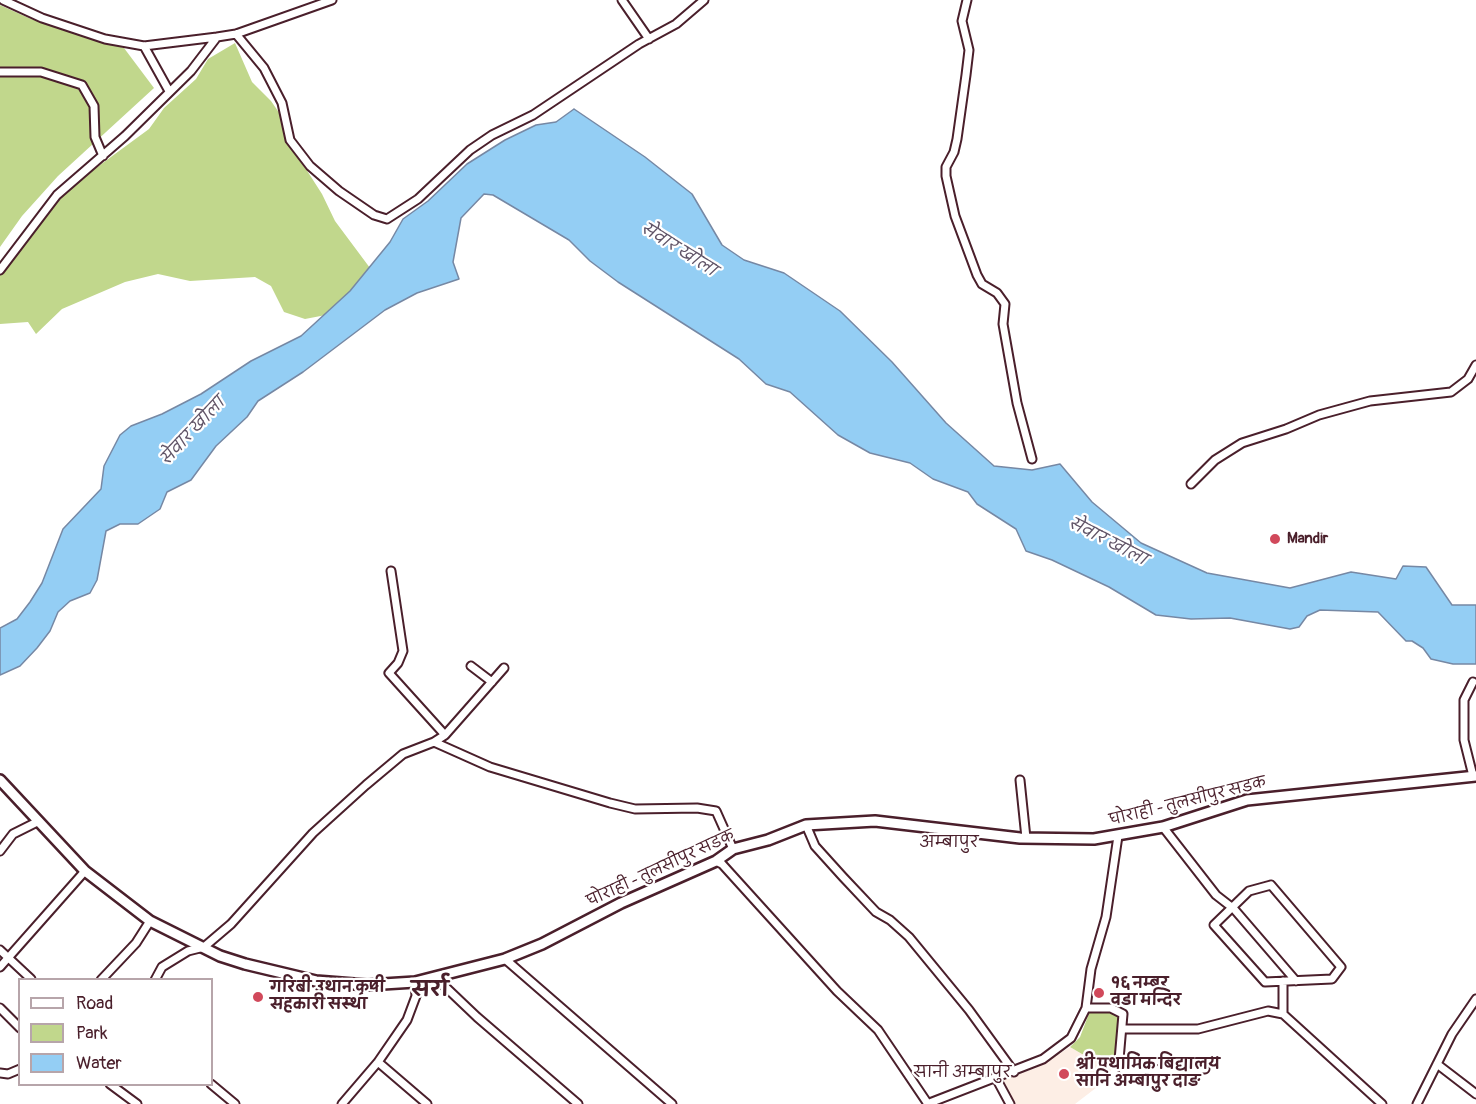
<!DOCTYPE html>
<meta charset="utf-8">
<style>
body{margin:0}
#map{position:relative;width:1476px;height:1104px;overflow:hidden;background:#fff;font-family:Pangolin,sans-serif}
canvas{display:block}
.legend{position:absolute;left:18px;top:978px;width:195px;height:108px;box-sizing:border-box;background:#fff;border:2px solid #b7a5aa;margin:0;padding:8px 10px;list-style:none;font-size:18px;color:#4a1f2b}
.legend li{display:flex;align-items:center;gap:12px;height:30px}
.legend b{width:30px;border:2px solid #b7a5aa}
</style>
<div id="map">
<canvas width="1476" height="1104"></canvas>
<ul class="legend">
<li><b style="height:8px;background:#fff"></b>Road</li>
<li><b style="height:16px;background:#c1d78c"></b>Park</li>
<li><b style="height:16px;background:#94cef4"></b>Water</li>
</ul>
</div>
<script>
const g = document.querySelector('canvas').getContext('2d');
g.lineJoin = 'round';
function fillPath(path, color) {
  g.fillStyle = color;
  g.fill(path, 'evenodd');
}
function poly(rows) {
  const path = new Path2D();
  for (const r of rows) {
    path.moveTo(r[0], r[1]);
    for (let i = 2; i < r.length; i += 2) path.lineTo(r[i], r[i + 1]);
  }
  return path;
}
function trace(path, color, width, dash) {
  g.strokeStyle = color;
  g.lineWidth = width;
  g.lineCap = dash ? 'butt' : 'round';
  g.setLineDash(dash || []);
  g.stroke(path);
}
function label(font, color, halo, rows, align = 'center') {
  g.font = font + ' Pangolin,"Playpen Sans Deva",sans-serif';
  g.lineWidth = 4.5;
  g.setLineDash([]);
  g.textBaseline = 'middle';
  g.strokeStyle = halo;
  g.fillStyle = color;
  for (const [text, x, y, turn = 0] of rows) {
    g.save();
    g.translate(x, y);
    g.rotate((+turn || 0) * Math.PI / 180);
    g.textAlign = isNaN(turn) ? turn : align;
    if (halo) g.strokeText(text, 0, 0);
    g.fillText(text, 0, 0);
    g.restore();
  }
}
fillPath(poly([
 [1070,1047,1082,1054,1100,1055,1108,1062,1115,1063,1105,1081,1075,1104,1015,1104,1002,1080,1036,1068]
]), '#fdeee5');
fillPath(poly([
 [0,5,31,19,124,48,154,88,58,176,22,216,0,247],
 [235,43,252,82,271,101,280,114,288,141,322,194,335,221,370,268,331,314,305,319,284,312,271,286,255,277,190,281,158,274,125,282,62,309,36,334,28,322,0,324,0,270,52,205,66,190,149,129,164,108,196,79,208,59],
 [1090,1011,1111,1012,1119,1017,1115,1063,1108,1062,1100,1055,1082,1054,1070,1047,1080,1037]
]), '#c1d78c');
const water = poly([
 [574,109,645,157,692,194,722,245,744,260,784,273,840,311,892,362,946,423,994,466,1032,470,1060,464,1092,502,1141,543,1207,573,1290,588,1351,572,1396,579,1403,566,1426,567,1452,605,1476,605,1476,664,1453,664,1431,659,1423,648,1412,641,1406,641,1378,612,1320,610,1307,616,1299,627,1290,629,1230,618,1191,619,1156,615,1109,587,1052,560,1026,551,1016,529,977,504,968,492,933,479,910,463,870,453,838,435,790,392,766,384,739,359,618,282,590,261,569,240,493,195,484,194,461,218,453,262,459,279,417,293,385,310,303,372,258,401,247,417,216,446,191,480,167,492,160,509,138,524,120,524,106,531,97,580,90,593,70,601,58,612,50,631,37,648,20,666,0,675,0,628,17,619,30,602,42,583,63,529,101,489,104,466,120,435,131,426,162,414,201,394,251,361,301,336,350,291,390,242,403,219,428,201,467,164,505,140,536,125,556,122,574,109]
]);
fillPath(water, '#94cef4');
trace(water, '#7688a4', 1.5);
const minor = poly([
 [3,0,42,18,105,39,144,46,217,37],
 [622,0,649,39],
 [967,0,962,21,969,50,966,75,957,139,954,152,946,167,946,176,955,216,977,275,982,284,997,293,1005,304,1003,324,1017,403,1032,459],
 [236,34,264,68,282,103,290,140,310,166,339,191,374,215,387,219,418,199,470,150,492,135,533,115,639,44,676,24,704,0],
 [144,46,169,91],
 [0,72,41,72,82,85,94,106,95,137,103,156],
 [0,270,57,195,125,136,191,71,217,37,236,34,332,0],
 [1191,484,1215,460,1242,443,1286,429,1319,415,1370,401,1451,392,1468,379,1476,365],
 [391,571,403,651,398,663,389,673,445,735],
 [471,666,492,682],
 [1473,682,1464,700,1464,740,1473,776],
 [434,742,445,735,504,668],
 [1020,780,1026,838],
 [806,825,815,846,843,877,876,912,890,920,909,937,969,1010,1014,1072],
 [1163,827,1216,895,1234,909,1296,981],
 [0,851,13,834,39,821],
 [716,861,722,864,837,991,878,1030,928,1104],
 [1271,885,1341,967,1332,979,1265,982,1214,925,1249,891,1271,885],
 [0,950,31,979],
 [505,959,672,1104],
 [0,967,85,871],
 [435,977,477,1017,578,1104],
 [101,980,136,943,150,921],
 [155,980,162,967,188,951,204,947,231,924,313,833,366,785,403,754,434,742,490,767,610,803,635,809,697,808,716,811,733,849],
 [1283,981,1283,1014,1382,1104],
 [0,1008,20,1028],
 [1086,1008,1111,1008,1123,1014,1119,1060,1123,1070,1205,1069],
 [1123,1029,1198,1029,1268,1011,1283,1014],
 [378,1062,427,1104],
 [1437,1064,1476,1094],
 [0,1073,8,1074,20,1069],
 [996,1078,1010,1104],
 [110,1084,137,1104],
 [211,1084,235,1104],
 [342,1104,378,1062,407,1020,416,996,415,982],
 [927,1104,1043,1059,1071,1038,1086,1008,1091,969,1106,917,1118,836],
 [1417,1104,1452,1034,1476,999]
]);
const major = poly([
 [0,780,85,871,150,921,220,956,245,964,316,981,367,985,415,982,505,959,542,944,621,903,716,861,733,849,768,840,806,825,875,821,1020,838,1094,839,1163,827,1247,800,1476,776]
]);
trace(minor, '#4a1f2b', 11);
trace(major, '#4a1f2b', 14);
trace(minor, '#fff', 7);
trace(major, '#fff', 9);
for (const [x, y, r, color] of [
 [1275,539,6,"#d1495b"],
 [1099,993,6,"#d1495b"],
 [258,997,6,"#d1495b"],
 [1064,1074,6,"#d1495b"]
]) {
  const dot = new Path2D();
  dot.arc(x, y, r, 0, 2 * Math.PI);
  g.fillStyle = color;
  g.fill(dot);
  trace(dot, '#fff', 2);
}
label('bold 15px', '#4a1f2b', '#fff', [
 ["Mandir",1287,539],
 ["१६ नम्बर",1111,984],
 ["वडा मन्दिर",1111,1001],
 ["गरिबी उथान कृषी",270,988],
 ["सहकारी सस्था",270,1005],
 ["श्री प्रथामिक बिद्यालय",1076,1065],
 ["सानि अम्बापुर दाङ",1076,1082]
], 'left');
label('15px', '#4a1f2b', '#fff', [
 ["घोराही - तुलसीपुर सडक",1188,802,-14],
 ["घोराही - तुलसीपुर सडक",661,869,-25]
]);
label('italic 16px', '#605467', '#fff', [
 ["सेवार खोला",678,250,32],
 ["सेवार खोला",193,432,-47],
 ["सेवार खोला",1107,542,27]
]);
label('16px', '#4a1f2b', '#fff', [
 ["अम्बापुर",949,843],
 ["सानी अम्बापुर",962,1073]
]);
label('bold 21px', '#4a1f2b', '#fff', [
 ["सर्रा",430,991]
]);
</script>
